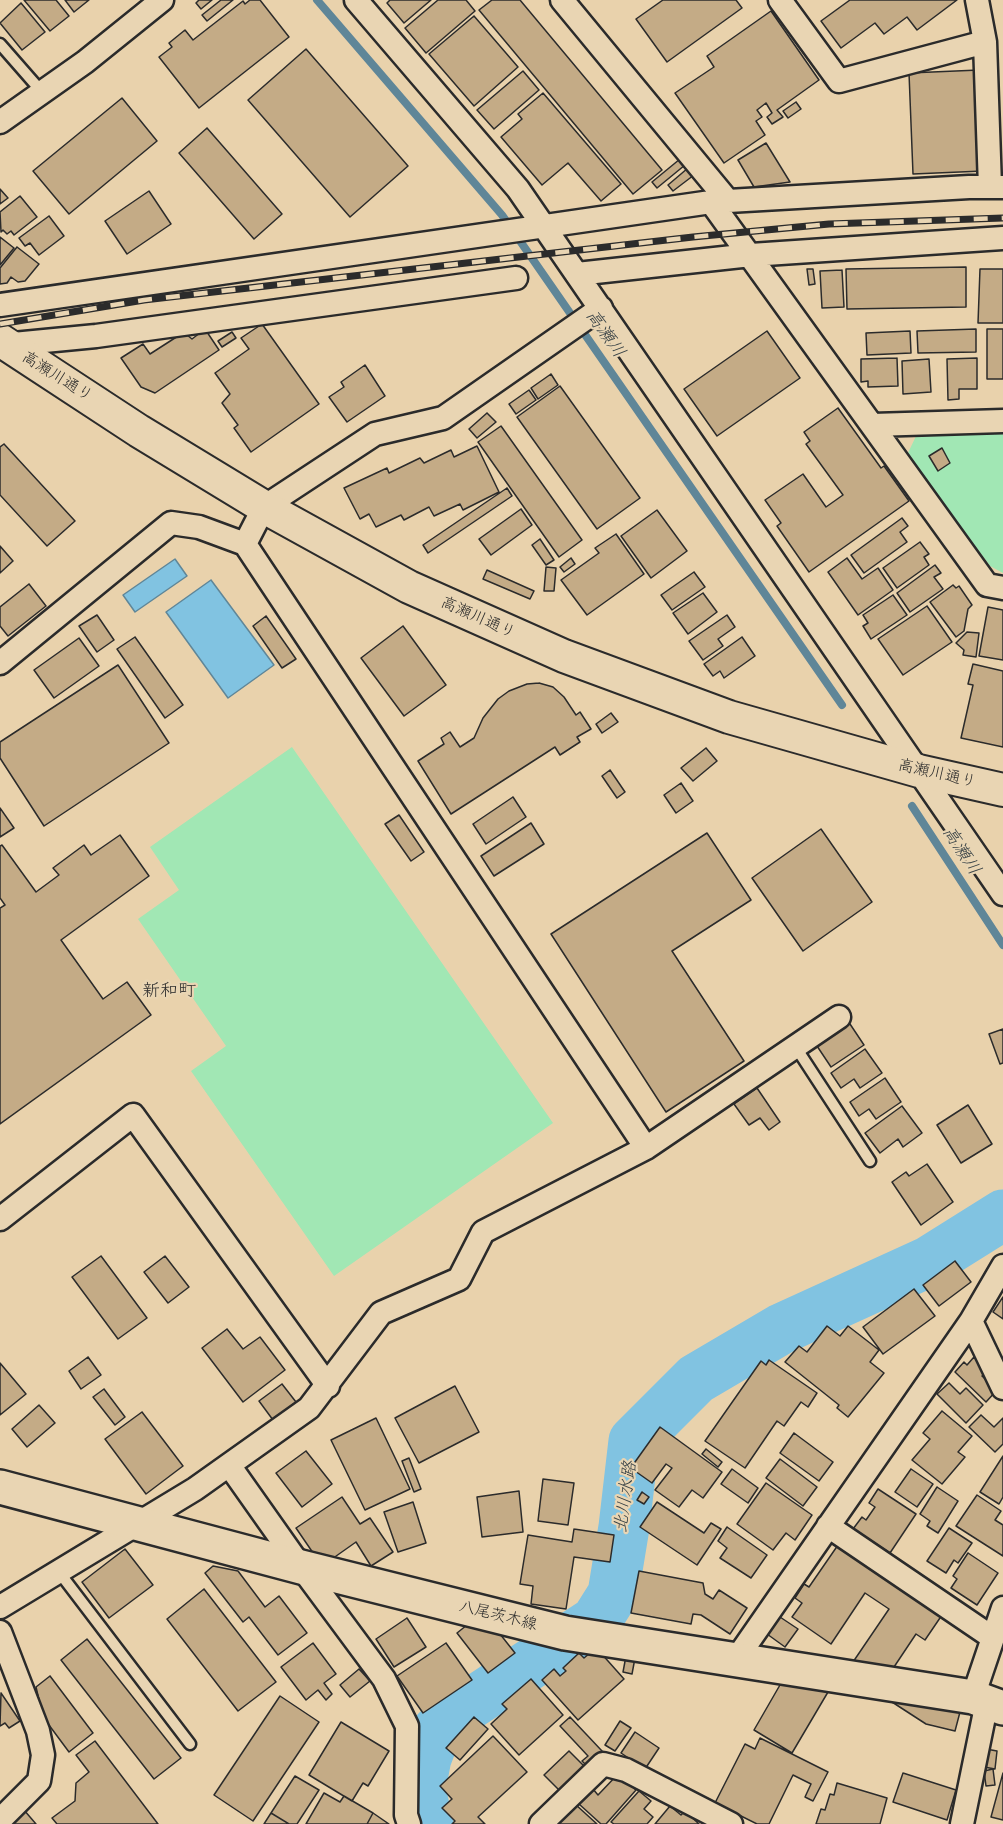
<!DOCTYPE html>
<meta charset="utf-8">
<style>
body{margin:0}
canvas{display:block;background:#e9d2ac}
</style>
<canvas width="1003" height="1824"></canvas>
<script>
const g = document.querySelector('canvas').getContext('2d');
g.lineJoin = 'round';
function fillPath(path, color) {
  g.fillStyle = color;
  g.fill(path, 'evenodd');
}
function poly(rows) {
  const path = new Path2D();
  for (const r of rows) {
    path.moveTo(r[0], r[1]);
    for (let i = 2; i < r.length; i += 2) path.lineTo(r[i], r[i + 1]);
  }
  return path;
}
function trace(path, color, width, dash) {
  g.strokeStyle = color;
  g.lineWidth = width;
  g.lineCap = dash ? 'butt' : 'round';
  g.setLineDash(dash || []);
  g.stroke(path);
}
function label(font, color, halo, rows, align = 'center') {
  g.font = font + ' "Balsamiq Sans","Klee One",sans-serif';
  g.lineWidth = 4.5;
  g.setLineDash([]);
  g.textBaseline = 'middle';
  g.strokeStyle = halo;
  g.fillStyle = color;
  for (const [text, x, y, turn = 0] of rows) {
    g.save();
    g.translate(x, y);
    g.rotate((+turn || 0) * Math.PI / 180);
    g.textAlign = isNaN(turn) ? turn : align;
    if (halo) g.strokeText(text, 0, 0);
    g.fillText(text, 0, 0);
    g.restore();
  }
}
fillPath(poly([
 [1003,432,1003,573,990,566,907,455,917,434],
 [292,747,553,1123,334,1276,191,1071,226,1046,138,919,179,890,150,847]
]), '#a1e7b4');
const water = poly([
 [175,559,187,576,135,612,123,595,175,559],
 [211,580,274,665,228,698,166,612,211,580]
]);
fillPath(water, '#81c3e1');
trace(water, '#5f8698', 1.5);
trace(poly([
 [317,0,502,215,842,705],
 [912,806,1003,945]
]), '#5f8698', 8);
trace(poly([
 [428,1824,420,1789,426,1758,436,1732,461,1710,596,1621,613,1594,624,1527,634,1441,696,1379,781,1329,928,1262,1003,1215]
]), '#81c3e1', 51);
const building = poly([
 [24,0,56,0,69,16,50,31,24,0],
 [65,0,89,0,74,12,65,0],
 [199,0,212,0,201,9,196,3,199,0],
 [221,0,233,0,207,21,202,15,221,0],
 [250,0,260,0,289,37,199,108,159,57,172,47,169,43,185,30,193,40,243,1,245,4,250,0],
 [390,0,431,0,404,23,387,3,390,0],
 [438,0,466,0,475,11,426,53,405,28,438,0],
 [492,0,520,0,662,170,633,194,479,10,492,0],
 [663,0,736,0,742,8,667,62,636,19,663,0],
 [850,0,957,0,917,30,907,17,884,34,875,23,841,48,821,21,850,0],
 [21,3,45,32,22,50,0,23,21,3],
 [771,11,819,80,777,110,783,117,772,124,767,117,772,113,766,103,757,110,762,117,756,121,765,135,724,163,675,93,714,67,707,56,771,11],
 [474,16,518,67,474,106,429,54,474,16],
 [306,49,408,166,350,217,248,100,306,49],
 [979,70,983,171,913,174,909,73,979,70],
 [523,71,539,90,494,129,477,110,523,71],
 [543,93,621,184,601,201,568,163,542,185,501,137,522,119,518,114,543,93],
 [122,98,157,141,69,214,33,171,122,98],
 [796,102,801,109,788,118,783,111,796,102],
 [207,128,282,214,254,239,179,153,207,128],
 [766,143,790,182,754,187,738,160,766,143],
 [680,159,685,165,657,188,652,182,680,159],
 [688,168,694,175,673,191,668,185,688,168],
 [0,189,8,198,0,204,0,189],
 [149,191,171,224,127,254,105,221,149,191],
 [20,196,37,217,14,235,11,231,7,234,3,230,1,232,0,212,20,196],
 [49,216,64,236,39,255,30,243,25,246,19,238,49,216],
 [0,237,14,248,0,265,0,237],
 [17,247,39,264,25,281,18,282,11,277,7,283,0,284,0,268,17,247],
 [966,267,966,307,847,309,846,269,966,267],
 [807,269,813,269,815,284,809,285,807,269],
 [980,269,1003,269,1003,323,978,323,980,269],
 [842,270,844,307,822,308,820,271,842,270],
 [262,324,319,404,251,452,234,428,238,425,222,403,230,394,215,373,249,349,241,338,262,324],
 [205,329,219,350,155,393,141,387,121,358,143,344,150,354,178,336,187,335,192,339,205,329],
 [976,329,976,352,918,353,917,331,976,329],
 [987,329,1003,329,1003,379,987,379,987,329],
 [767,331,800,378,717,436,684,389,767,331],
 [910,331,911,353,867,355,866,333,910,331],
 [232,332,236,338,222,347,218,341,232,332],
 [897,358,898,386,868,387,868,381,861,382,861,359,897,358],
 [977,358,977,389,959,389,959,399,948,400,947,359,977,358],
 [929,359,931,392,903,394,902,361,929,359],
 [365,365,385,396,347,422,329,397,344,387,341,382,365,365],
 [551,374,558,385,538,399,531,388,551,374],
 [560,386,640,498,597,529,517,417,560,386],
 [529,390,536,400,516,414,509,404,529,390],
 [838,408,881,468,884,466,909,501,809,572,777,526,781,523,765,500,803,474,826,507,843,495,806,444,810,441,804,432,838,408],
 [487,413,496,422,477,438,469,429,487,413],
 [501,426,582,540,559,557,478,442,501,426],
 [4,444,75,521,47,546,0,495,0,447,4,444],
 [477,446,499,492,463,510,460,504,434,516,429,507,404,520,401,515,376,527,369,514,360,519,344,488,387,468,389,473,420,458,424,463,451,450,454,457,477,446],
 [942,448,950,463,938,471,929,456,942,448],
 [507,488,512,496,428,553,423,545,507,488],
 [521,509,532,525,491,555,479,539,521,509],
 [657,510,687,551,651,578,621,536,657,510],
 [902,518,908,526,900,532,907,542,864,573,851,555,902,518],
 [616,534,644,574,587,615,561,580,599,553,595,548,616,534],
 [540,539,554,560,546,565,532,545,540,539],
 [920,542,929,554,924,557,929,565,897,588,883,568,920,542],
 [0,546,13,561,0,573,0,546],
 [571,558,575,564,564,572,560,567,571,558],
 [847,558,862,579,878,568,893,590,858,615,828,572,847,558],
 [935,565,941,573,934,577,943,589,910,612,897,593,935,565],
 [546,567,556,568,554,591,544,591,546,567],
 [487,570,534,591,530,599,483,579,487,570],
 [694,572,705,587,672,610,661,595,694,572],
 [29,584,46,606,8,636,0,626,0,607,29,584],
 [953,585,956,588,959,586,972,605,968,609,964,631,956,637,930,602,953,585],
 [703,593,717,612,688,634,673,613,703,593],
 [893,595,907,615,871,639,863,626,868,623,863,615,893,595],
 [927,606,952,642,903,675,878,639,927,606],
 [988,607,1003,610,1003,660,979,656,988,607],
 [97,615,114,640,97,652,79,626,97,615],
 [727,615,735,627,718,639,723,646,703,660,689,641,727,615],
 [266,616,296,659,282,668,253,626,266,616],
 [403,626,446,685,404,716,361,658,403,626],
 [967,632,979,633,976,657,963,655,964,650,956,643,967,632],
 [135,637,183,705,165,718,117,649,135,637],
 [742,637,755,656,724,678,720,671,713,676,704,664,742,637],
 [79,638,99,666,54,698,34,670,79,638],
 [973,664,1003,671,1003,747,961,738,973,685,968,684,973,664],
 [118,665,169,743,44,826,0,758,0,742,118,665],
 [539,683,553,687,564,697,576,715,580,712,591,729,577,737,580,742,560,755,555,747,451,814,418,761,444,744,441,738,450,732,460,747,474,738,483,718,498,699,509,691,527,684,539,683],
 [611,713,618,722,602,733,596,724,611,713],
 [706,748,717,761,693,781,681,768,706,748],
 [610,770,625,792,617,798,602,776,610,770],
 [681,783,693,801,676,813,664,795,681,783],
 [513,797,526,817,486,844,473,824,513,797],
 [0,808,14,828,0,837,0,808],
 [399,815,424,852,411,861,385,824,399,815],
 [531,823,544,844,494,876,481,856,531,823],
 [821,829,872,902,803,951,752,878,821,829],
 [707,833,751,900,672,951,744,1061,666,1112,551,934,707,833],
 [120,835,149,876,61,940,103,999,127,982,151,1015,0,1124,0,908,5,905,0,898,0,846,2,845,36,892,59,875,53,868,84,845,91,855,120,835],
 [850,1024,864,1045,831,1067,817,1046,850,1024],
 [1003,1029,1003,1063,1000,1064,989,1034,1003,1029],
 [865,1049,882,1073,860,1088,854,1079,841,1088,831,1073,865,1049],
 [885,1078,901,1102,876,1119,869,1109,859,1116,850,1102,885,1078],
 [757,1088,780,1122,769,1130,760,1118,749,1125,734,1104,757,1088],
 [968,1105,992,1144,961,1163,937,1125,968,1105],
 [902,1106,922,1133,903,1147,898,1139,880,1153,865,1133,902,1106],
 [927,1164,953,1202,921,1225,892,1182,906,1172,909,1176,927,1164],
 [101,1256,147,1318,118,1339,72,1277,101,1256],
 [165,1256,189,1287,168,1303,144,1272,165,1256],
 [955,1261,971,1282,939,1306,923,1285,955,1261],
 [914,1289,935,1316,883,1354,863,1327,914,1289],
 [1003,1297,1003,1319,993,1312,1003,1297],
 [827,1326,840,1336,848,1326,879,1350,870,1362,884,1373,848,1417,837,1408,839,1405,785,1362,799,1346,807,1352,827,1326],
 [227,1329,243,1349,260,1337,285,1370,243,1402,202,1348,227,1329],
 [88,1357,101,1375,81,1389,69,1371,88,1357],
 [974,1357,988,1371,982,1376,997,1390,986,1402,955,1372,964,1362,967,1365,974,1357],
 [769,1360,817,1393,808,1407,801,1402,784,1426,777,1421,745,1468,705,1441,761,1361,766,1365,769,1360],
 [0,1363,26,1394,0,1415,0,1363],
 [949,1383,960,1394,966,1388,983,1405,966,1423,937,1394,949,1383],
 [282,1384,296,1402,273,1420,259,1401,282,1384],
 [455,1386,479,1432,419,1463,395,1418,455,1386],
 [104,1389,125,1417,115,1425,93,1397,104,1389],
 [39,1405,55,1423,27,1447,12,1429,39,1405],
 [942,1411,972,1436,958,1452,965,1457,942,1484,912,1460,930,1439,923,1433,942,1411],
 [142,1412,183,1466,146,1494,105,1439,142,1412],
 [981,1415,994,1427,1003,1418,1003,1444,995,1452,969,1427,981,1415],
 [376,1418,410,1489,365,1510,331,1440,376,1418],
 [660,1427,722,1472,703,1498,692,1490,679,1507,655,1490,672,1468,666,1464,652,1483,635,1471,635,1462,660,1427],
 [794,1433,833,1462,819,1481,780,1453,794,1433],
 [706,1449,722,1462,718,1467,702,1454,706,1449],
 [306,1451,332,1484,302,1507,276,1473,306,1451],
 [1003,1456,1003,1497,999,1504,980,1492,1003,1456],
 [409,1458,421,1489,414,1492,402,1461,409,1458],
 [780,1459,817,1487,803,1506,766,1478,780,1459],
 [732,1469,758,1488,748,1503,721,1484,732,1469],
 [911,1469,933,1484,917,1507,895,1492,911,1469],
 [543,1479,574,1483,568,1525,538,1521,543,1479],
 [766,1483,812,1515,795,1540,786,1533,773,1550,737,1524,766,1483],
 [937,1487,958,1501,938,1533,927,1526,930,1521,920,1514,937,1487],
 [878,1489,916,1514,890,1553,853,1529,862,1517,866,1520,875,1507,869,1503,878,1489],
 [519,1491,523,1532,482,1537,477,1497,519,1491],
 [642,1492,649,1497,644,1504,637,1500,642,1492],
 [977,1495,1001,1511,995,1520,1003,1525,1003,1556,956,1526,977,1495],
 [342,1497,360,1524,370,1518,393,1552,371,1566,356,1542,322,1566,296,1528,342,1497],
 [413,1502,426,1543,398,1552,384,1512,413,1502],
 [657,1502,704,1533,711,1523,721,1529,697,1565,640,1527,657,1502],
 [727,1527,767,1555,751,1578,720,1558,727,1548,718,1541,727,1527],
 [949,1528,972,1543,958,1563,954,1560,946,1573,927,1561,949,1528],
 [574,1529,614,1535,610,1562,574,1557,566,1609,531,1604,533,1586,520,1584,528,1535,572,1542,574,1529],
 [838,1545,942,1615,925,1640,916,1634,894,1667,853,1662,889,1609,865,1593,831,1644,792,1617,802,1603,795,1598,804,1584,809,1587,838,1545],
 [125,1549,153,1585,109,1618,82,1582,125,1549],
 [968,1553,998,1573,977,1605,951,1588,957,1579,953,1576,968,1553],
 [213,1566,238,1571,265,1607,279,1596,307,1633,278,1655,249,1617,243,1622,205,1573,213,1566],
 [639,1571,703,1583,705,1594,713,1599,719,1590,747,1608,730,1634,701,1615,693,1614,691,1624,631,1613,639,1571],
 [204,1589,276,1682,238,1711,167,1619,204,1589],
 [780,1617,798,1629,785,1647,767,1634,780,1617],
 [407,1618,426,1647,394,1667,376,1639,407,1618],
 [467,1625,500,1634,515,1653,488,1673,457,1633,467,1625],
 [87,1639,181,1758,154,1779,61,1660,87,1639],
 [313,1643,336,1674,324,1683,332,1694,326,1700,318,1690,306,1700,281,1667,313,1643],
 [446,1643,472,1680,423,1713,397,1676,446,1643],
 [600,1652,624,1679,578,1720,542,1680,554,1669,560,1676,566,1671,563,1668,579,1653,584,1658,590,1653,600,1652],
 [626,1656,635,1658,632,1674,623,1672,626,1656],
 [359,1669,370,1681,350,1697,340,1685,359,1669],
 [50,1676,93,1733,69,1752,43,1717,36,1687,50,1676],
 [784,1678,807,1680,828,1692,792,1753,754,1730,784,1678],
 [531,1679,563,1715,519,1755,491,1724,507,1709,502,1704,531,1679],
 [1,1693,20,1721,9,1728,5,1723,0,1726,1,1693],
 [280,1696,319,1722,253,1821,214,1795,280,1696],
 [893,1696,960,1712,955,1731,926,1724,892,1702,893,1696],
 [474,1717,488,1729,460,1760,446,1748,474,1717],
 [570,1717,602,1751,586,1765,582,1761,588,1756,560,1726,570,1717],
 [620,1721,631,1728,615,1751,605,1745,620,1721],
 [341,1722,389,1751,368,1786,363,1783,352,1801,309,1775,341,1722],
 [635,1732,659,1748,645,1769,621,1753,635,1732],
 [493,1736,527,1772,478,1817,485,1824,452,1824,455,1821,442,1808,452,1799,440,1786,493,1736],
 [760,1738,828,1772,813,1801,805,1797,811,1784,793,1775,769,1824,757,1824,715,1803,745,1744,755,1749,760,1738],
 [95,1741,158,1824,57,1824,52,1818,75,1801,76,1783,89,1772,76,1755,95,1741],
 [986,1749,997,1751,995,1769,984,1767,986,1749],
 [569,1751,586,1768,562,1793,544,1775,569,1751],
 [993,1769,995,1785,986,1786,984,1771,993,1769],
 [903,1773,956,1790,947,1820,893,1802,903,1773],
 [1003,1773,1003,1820,991,1817,1003,1773],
 [618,1774,636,1790,606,1824,601,1824,579,1804,593,1789,598,1795,618,1774],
 [295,1776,319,1790,297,1824,289,1824,271,1813,295,1776],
 [837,1783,887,1798,880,1824,816,1824,821,1809,825,1810,830,1794,834,1795,837,1783],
 [639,1791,651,1801,644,1809,653,1817,647,1824,614,1824,611,1822,639,1791],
 [324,1793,340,1802,344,1796,373,1813,367,1824,306,1824,324,1793],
 [575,1804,597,1824,558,1824,575,1804],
 [670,1806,681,1815,685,1811,699,1824,655,1824,670,1806],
 [24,1810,36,1824,9,1824,24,1810],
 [271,1813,289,1824,264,1824,271,1813],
 [373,1813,389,1824,367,1824,373,1813]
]);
fillPath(building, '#c4ab86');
trace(building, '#2b2b2b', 1.5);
const lane = poly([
 [0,44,42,92],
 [795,1046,870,1161],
 [59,1572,190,1744]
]);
const street = poly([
 [356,0,518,189,1003,894],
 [562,0,728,201],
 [780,0,839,81,985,42],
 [977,0,985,42,990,187],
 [0,122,85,62,162,0],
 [711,202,987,585,1003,588],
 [577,274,751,255,1003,238],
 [0,305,711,202,969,187,1003,187],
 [3,345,96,336,516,278],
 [873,425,1003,421],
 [245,544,264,507,375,434,443,418,601,308],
 [0,663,171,523,199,527,245,544,646,1148,483,1232,459,1279,381,1313,309,1408,195,1489,0,1607],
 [646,1148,839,1017],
 [0,1219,133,1115,328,1386],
 [971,1321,1003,1388],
 [229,1465,301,1567,384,1679,407,1726,406,1815,409,1824],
 [828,1526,993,1638],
 [0,1632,38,1731,43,1755,39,1781,0,1820],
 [737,1658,971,1321,1003,1266],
 [973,1697,1003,1608],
 [541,1824,603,1764,626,1770,731,1824],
 [962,1824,987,1702]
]);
const secondary = poly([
 [0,340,139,431,264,507,409,587,564,656,729,717,919,771,1003,790]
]);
const primary = poly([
 [0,1487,301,1567,565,1633,973,1697,1003,1708]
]);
trace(lane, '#2b2b2b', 15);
trace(street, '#2b2b2b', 27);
trace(secondary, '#2b2b2b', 36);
trace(primary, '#2b2b2b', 38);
trace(lane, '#e9d5b3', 10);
trace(street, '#e9d5b3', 22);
trace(secondary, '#e9d5b3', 32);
trace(primary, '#e9d5b3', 33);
const rail = poly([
 [0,324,144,300,693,237,829,224,1003,218]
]);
trace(rail, '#2b2b2b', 7);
trace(rail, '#e9d5b3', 4.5, [14]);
label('16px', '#2b2b2b', '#e9d5b3', [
 ["高瀬川通り",57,377,32],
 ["高瀬川通り",478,618,24],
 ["高瀬川通り",937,774,13],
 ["八尾茨木線",498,1616,14]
]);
label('italic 18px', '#384246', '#e9d5b3', [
 ["高瀬川",605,334,55],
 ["高瀬川",961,851,57],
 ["北川水路",626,1497,-82]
]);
label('18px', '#2b2b2b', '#e9d5b3', [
 ["新和町",169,991]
]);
</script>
